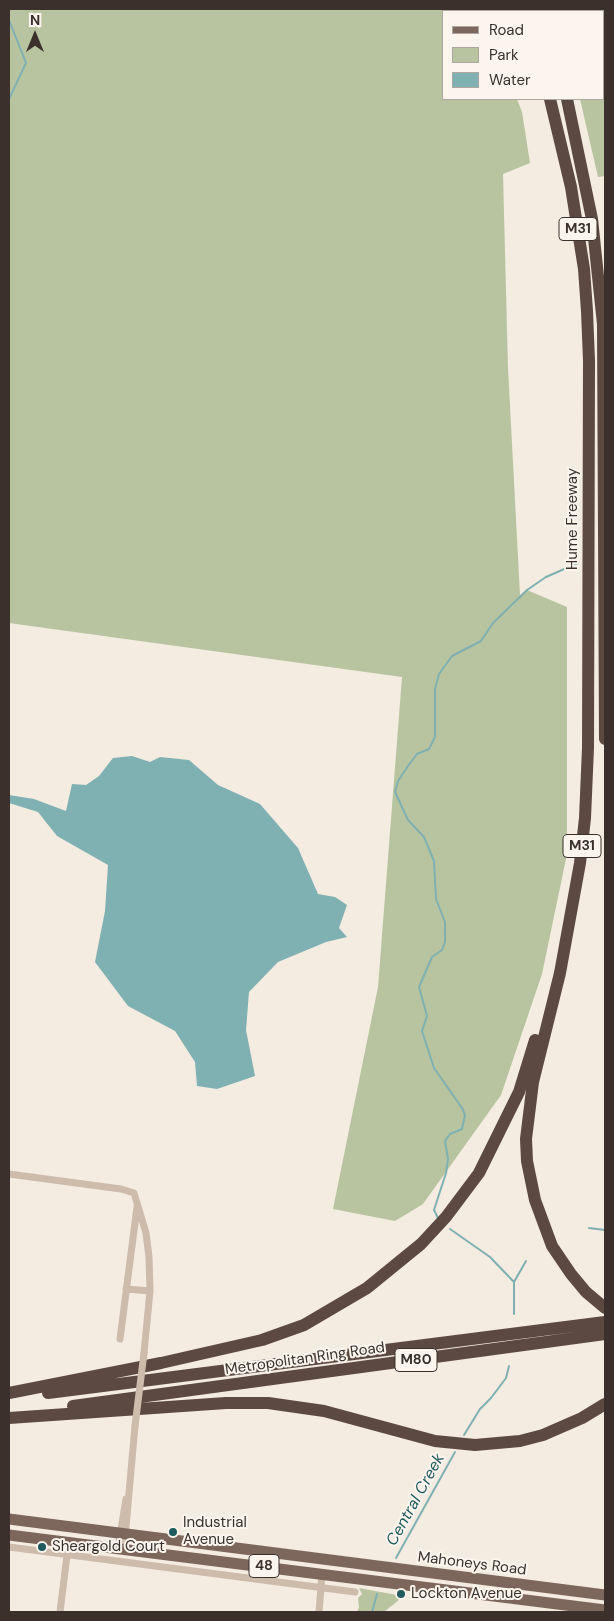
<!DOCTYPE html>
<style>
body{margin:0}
#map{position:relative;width:614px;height:1621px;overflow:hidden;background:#f4ebe1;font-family:"DM Sans",sans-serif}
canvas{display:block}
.frame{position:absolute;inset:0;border:10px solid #3b302b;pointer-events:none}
.legend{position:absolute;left:442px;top:10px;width:162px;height:90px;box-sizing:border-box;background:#fbf5ee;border:1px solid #aea6a0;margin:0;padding:6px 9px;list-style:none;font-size:15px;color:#3b302b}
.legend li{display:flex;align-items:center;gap:10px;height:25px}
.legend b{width:25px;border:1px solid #aea6a0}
.north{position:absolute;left:10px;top:10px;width:50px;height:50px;-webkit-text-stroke:4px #fbf5ee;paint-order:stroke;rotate:0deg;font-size:14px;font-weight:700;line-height:20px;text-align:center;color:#3b302b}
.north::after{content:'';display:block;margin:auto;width:18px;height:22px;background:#3b302b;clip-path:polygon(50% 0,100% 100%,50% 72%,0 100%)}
</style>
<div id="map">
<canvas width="614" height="1621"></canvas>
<div class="frame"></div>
<ul class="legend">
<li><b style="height:6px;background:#7d675c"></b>Road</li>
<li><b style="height:14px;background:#b8c4a0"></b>Park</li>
<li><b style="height:14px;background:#7fb0b2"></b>Water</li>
</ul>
<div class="north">N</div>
</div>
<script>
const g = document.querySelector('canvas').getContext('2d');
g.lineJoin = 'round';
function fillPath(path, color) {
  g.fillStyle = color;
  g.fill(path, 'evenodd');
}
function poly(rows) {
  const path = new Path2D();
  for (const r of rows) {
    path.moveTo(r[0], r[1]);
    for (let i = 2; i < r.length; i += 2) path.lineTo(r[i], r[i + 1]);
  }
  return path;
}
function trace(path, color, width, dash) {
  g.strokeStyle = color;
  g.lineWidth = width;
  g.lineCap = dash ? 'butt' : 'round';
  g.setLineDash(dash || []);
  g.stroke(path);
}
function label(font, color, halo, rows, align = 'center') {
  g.font = font + ' "DM Sans",sans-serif';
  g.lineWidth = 4;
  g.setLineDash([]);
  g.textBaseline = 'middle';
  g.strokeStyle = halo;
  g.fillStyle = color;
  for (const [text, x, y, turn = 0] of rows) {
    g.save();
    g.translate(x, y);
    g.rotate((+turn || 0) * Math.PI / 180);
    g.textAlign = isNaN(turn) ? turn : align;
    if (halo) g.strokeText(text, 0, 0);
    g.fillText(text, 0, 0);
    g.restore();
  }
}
fillPath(poly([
 [9,9,487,9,488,11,443,11,443,99,517,99,522,112,530,163,503,174,508,368,520,595,527,590,567,607,567,854,542,974,501,1095,423,1204,395,1221,333,1209,378,987,402,677,9,623],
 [552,9,605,9,605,176,598,177,580,99,603,99,603,11,553,11],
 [359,1588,397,1595,400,1599,384,1612,357,1612,359,1607,358,1598,362,1594]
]), '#b8c4a0');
fillPath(poly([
 [132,756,150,762,160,757,189,760,218,785,260,804,298,848,318,894,335,897,347,905,339,928,347,937,326,942,278,962,249,992,246,1030,255,1076,217,1089,197,1086,195,1062,175,1031,128,1006,95,962,105,911,108,865,57,836,38,812,9,803,9,795,34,799,66,811,72,784,86,785,99,776,113,758]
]), '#7fb0b2');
trace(poly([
 [9,20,26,63,9,99],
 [438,1218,434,1210,446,1173,448,1159,445,1141,450,1134,462,1129,465,1115,462,1108,434,1068,422,1031,427,1016,419,987,432,957,442,950,445,942,445,922,436,899,434,861,424,837,408,820,395,792,398,781,408,766,417,754,429,749,435,737,435,689,439,674,452,656,481,641,493,623,527,590,546,577,578,563],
 [589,1228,605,1230],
 [450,1229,490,1257,514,1282,514,1314],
 [514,1282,526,1261],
 [464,1435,480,1409,491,1398,506,1378,509,1366],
 [396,1558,455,1452],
 [372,1612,377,1594]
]), '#7fb0b2', 2);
trace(poly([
 [9,1174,121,1189,134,1193,146,1233,149,1257,150,1291,144,1353],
 [126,1289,150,1291],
 [120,1339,137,1207],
 [9,1547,355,1592],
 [118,1548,126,1499],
 [124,1549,135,1426],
 [60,1612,67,1555],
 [319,1612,322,1574]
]), '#cdbbac', 7);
trace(poly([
 [9,1519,605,1595],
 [9,1535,605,1610]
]), '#7d675c', 11);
trace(poly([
 [518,9,520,11],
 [538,9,539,11],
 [550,99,571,187,584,269,587,311,589,361,588,748,585,818,580,863,560,973,533,1082,526,1139,527,1161,535,1200,552,1246,571,1274,586,1292,605,1308],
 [567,99,592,219,603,324,605,739],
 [9,1393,161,1363,262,1340,304,1325,367,1288,421,1244,446,1217,479,1173,519,1092,535,1040],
 [48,1393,605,1322],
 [73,1406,605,1334],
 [9,1418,226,1403,268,1403,324,1411,435,1441,475,1445,520,1441,543,1435,582,1418,605,1404]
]), '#5c4a42', 12);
trace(poly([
 [135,1426,144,1353]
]), '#cdbbac', 7);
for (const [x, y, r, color] of [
 [173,1532,5,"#1f5a5e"],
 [42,1547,5,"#1f5a5e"],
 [401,1594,5,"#1f5a5e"]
]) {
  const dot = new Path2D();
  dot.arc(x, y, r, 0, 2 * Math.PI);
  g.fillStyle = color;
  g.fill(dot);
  trace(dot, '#fbf5ee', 2);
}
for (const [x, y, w] of [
 [578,229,38],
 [582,846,38],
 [416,1360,42],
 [264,1566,30]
]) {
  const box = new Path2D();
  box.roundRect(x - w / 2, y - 11.5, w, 23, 4);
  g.fillStyle = '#fbf5ee';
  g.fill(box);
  trace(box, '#3b302b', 1);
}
label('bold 14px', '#3b302b', null, [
 ["M31",578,229],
 ["M31",582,846],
 ["M80",416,1360],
 ["48",264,1566]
]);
label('15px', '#3b302b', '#fbf5ee', [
 ["Hume Freeway",573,519,-90],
 ["Metropolitan Ring Road",305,1359,-8],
 ["Mahoneys Road",472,1564,7]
]);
label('15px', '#3b302b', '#fbf5ee', [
 ["Industrial",183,1523],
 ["Avenue",183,1540],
 ["Sheargold Court",52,1547],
 ["Lockton Avenue",411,1594]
], 'left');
label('italic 16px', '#1f5a5e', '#fbf5ee', [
 ["Central Creek",416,1500,-61]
]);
</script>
